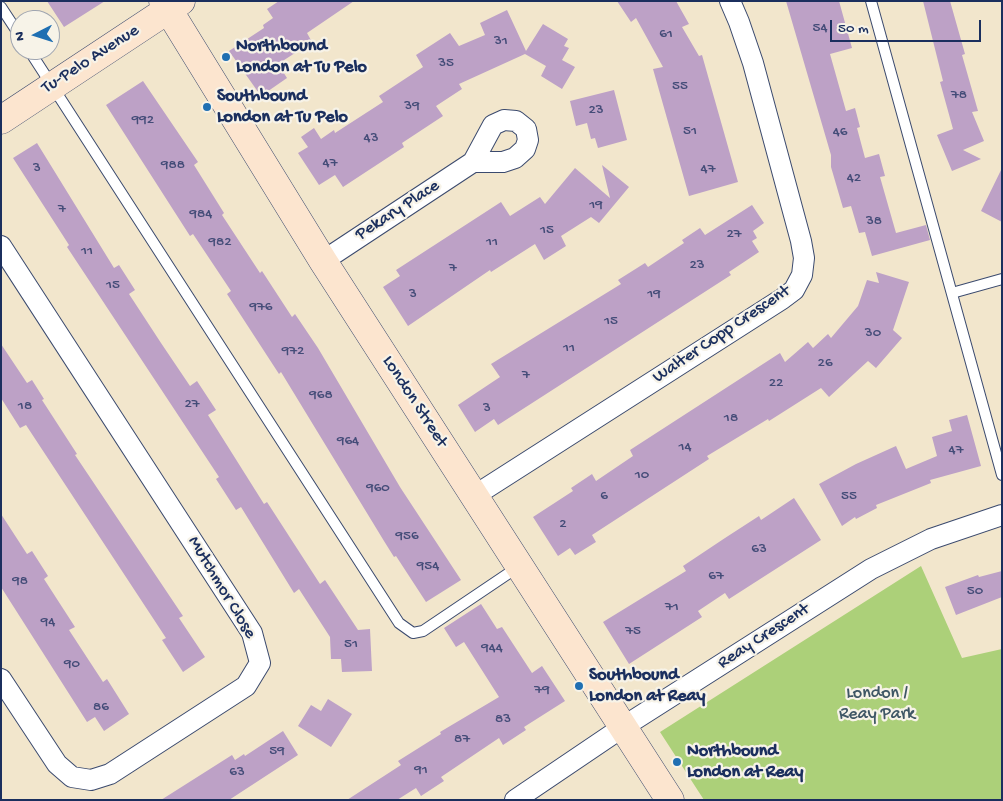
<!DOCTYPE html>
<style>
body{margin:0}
#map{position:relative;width:1003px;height:801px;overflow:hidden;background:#f2e6cc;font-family:"Gochi Hand",sans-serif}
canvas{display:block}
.frame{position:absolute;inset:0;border:2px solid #1b2f5e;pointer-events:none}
.north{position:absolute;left:10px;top:10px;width:50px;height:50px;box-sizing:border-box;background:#f7f3e8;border:1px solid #9fa5b1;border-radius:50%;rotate:265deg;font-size:14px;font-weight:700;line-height:20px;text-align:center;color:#1b2f5e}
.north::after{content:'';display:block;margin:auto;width:18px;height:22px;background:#1f6fb2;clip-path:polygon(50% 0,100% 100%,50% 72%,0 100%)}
.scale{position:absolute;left:830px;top:20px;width:151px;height:22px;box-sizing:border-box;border:2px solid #1b2f5e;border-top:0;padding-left:6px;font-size:15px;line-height:18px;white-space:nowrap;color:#1b2f5e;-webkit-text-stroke:4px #f7f3e8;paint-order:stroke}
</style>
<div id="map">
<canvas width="1003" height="801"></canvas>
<div class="frame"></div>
<div class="north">N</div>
<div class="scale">50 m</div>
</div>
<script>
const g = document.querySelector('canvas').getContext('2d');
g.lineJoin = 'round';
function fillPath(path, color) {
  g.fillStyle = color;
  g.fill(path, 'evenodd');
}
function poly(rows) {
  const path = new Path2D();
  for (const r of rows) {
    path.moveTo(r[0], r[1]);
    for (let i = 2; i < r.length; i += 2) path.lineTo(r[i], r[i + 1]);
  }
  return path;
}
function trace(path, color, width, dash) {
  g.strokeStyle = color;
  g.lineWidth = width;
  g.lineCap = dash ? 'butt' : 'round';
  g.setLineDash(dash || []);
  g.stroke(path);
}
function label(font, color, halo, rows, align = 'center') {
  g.font = font + ' "Gochi Hand",sans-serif';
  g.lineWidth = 4.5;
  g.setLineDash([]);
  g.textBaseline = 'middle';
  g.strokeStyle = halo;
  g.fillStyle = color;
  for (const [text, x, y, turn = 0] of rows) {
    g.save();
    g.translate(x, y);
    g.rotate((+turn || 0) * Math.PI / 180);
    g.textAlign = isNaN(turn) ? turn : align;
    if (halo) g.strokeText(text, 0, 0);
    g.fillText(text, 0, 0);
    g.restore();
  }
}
fillPath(poly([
 [921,566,962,658,1002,649,1002,800,704,800,660,732]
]), '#acd079');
fillPath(poly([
 [47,1,105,1,64,27],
 [279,1,354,1,307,33,312,42,278,64,287,78,261,96,229,51,264,28,263,25,273,18,267,9],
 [617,1,676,1,689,24,682,27,699,56,702,55,738,182,689,196,653,69,663,67,636,18,631,22],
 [786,1,839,1,852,48,830,54,846,111,855,108,860,127,857,128,865,158,879,154,885,176,880,177,896,233,926,225,930,240,872,256,865,232,859,233,851,206,843,208,831,167,831,155],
 [923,1,950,1,965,54,962,55,978,111,972,112,984,141,963,150,981,159,952,171,937,135,953,129,940,82,943,81],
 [507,10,526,51,543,24,568,39,564,46,569,48,562,60,575,67,562,89,541,76,546,66,525,54,459,84,462,89,436,106,443,116,402,143,404,147,343,187,335,175,319,185,298,153,308,147,301,137,314,128,321,139,334,130,335,133,383,102,379,96,423,67,416,55,450,33,459,46,485,35,480,23],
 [143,81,198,162,194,165,224,213,222,215,260,273,262,271,292,317,295,314,318,348,400,487,461,580,426,602,396,556,394,557,384,541,281,372,279,374,227,294,231,291,193,234,190,236,106,105],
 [614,90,627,140,598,148,595,138,591,139,587,123,576,126,570,101],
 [37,143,114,268,119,265,135,290,129,294,161,343,190,386,197,381,216,410,208,415,264,504,267,502,320,584,325,580,358,630,370,629,372,671,342,672,341,659,331,659,330,637,299,589,294,593,241,507,236,510,216,479,219,477,67,247,69,245,13,158],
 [602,165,629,187,599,223,591,217,561,236,566,246,544,260,535,244,491,272,490,270,408,326,383,287,400,276,396,270,501,202,510,216,540,197,545,204,575,168,610,198],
 [1002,168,1002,222,981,211],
 [752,205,764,223,753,231,757,238,752,241,759,252,729,272,731,275,498,425,494,419,475,432,458,405,500,377,491,364,621,284,618,280,645,263,648,267,684,243,682,240,700,228,705,235],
 [876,272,909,282,893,330,902,338,876,368,868,361,829,397,821,388,769,421,768,419,707,456,709,459,592,535,596,542,575,555,570,548,558,556,533,517,573,491,571,488,592,474,596,481,633,456,630,450,780,353,785,362,808,342,813,348,828,334,831,338,858,306,867,280,879,283],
 [1,344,27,383,32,380,44,399,42,400,77,454,75,455,183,616,179,618,205,657,183,672,162,640,166,638,26,425,20,428,1,398],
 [967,415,981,466,930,480,931,483,876,505,877,508,856,519,855,517,842,526,819,484,856,464,896,446,906,469,937,456,932,437,952,431,949,420],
 [794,498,821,540,729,599,725,593,698,611,702,617,629,664,603,622,686,571,683,566,725,538,759,516,761,520],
 [1,514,27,554,32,551,48,576,44,579,75,627,69,630,103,682,107,679,129,714,104,731,95,717,87,722,1,587],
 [1002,571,1002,597,956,615,945,587,978,575,979,577],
 [481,604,497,629,502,627,532,673,542,666,565,701,524,727,526,730,503,745,499,738,441,777,444,781,421,796,416,788,397,800,347,800,401,765,398,761,441,734,440,732,499,697,464,642,456,647,444,628],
 [328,699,352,714,331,747,298,726,311,705,321,711],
 [283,731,298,755,229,800,161,800,232,755,235,760,244,754,245,756]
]), '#bda1c6');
const lane = poly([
 [871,1,1002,475],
 [1,7,20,36],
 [29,50,399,623,413,633,423,631,518,567],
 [952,293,1002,279]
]);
const street = poly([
 [1,246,252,633,260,663,246,686,110,774,91,780,72,777,57,764,1,679],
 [323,261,473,162,503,162,515,158,525,149,528,140,526,129,516,121,504,120,493,125,473,162],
 [474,496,782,299,794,290,802,275,804,258,801,241,753,63,739,22,730,1],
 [515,800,623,727,871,569,931,539,1002,515]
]);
const secondary = poly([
 [163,1,323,261,670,800],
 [1,120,181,1]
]);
trace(lane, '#3b4a6e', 12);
trace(street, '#3b4a6e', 22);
trace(secondary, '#3b4a6e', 29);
trace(lane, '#fff', 10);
trace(street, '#fff', 20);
trace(secondary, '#fce5cf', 28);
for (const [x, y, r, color] of [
 [226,57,5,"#1f6fb2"],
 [207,107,5,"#1f6fb2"],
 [579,686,5,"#1f6fb2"],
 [677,762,5,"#1f6fb2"]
]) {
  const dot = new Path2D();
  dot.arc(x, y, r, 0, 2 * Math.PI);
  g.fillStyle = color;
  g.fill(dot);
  trace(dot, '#f7f3e8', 2);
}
label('15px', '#444c78', null, [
 ["54",820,29],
 ["61",666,35],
 ["31",501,42],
 ["35",446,64],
 ["55",680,87],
 ["78",959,96],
 ["39",412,107],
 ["23",596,111],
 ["992",143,121],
 ["51",690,132],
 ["46",840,133],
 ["43",371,139],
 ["47",330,164],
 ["988",173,166],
 ["3",37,169],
 ["47",708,170],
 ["42",854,179],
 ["19",596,206],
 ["7",62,210],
 ["984",201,215],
 ["38",874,222],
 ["15",547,231],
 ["27",734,235],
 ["982",220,243],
 ["11",492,243],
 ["11",87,252],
 ["23",697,266],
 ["7",453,269],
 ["15",113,286],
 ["3",413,295],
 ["19",654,295],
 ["976",261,308],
 ["15",611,322],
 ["30",873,334],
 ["11",569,349],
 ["972",293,352],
 ["26",825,364],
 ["7",526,376],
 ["22",776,384],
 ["968",321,396],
 ["27",192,405],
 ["18",25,407],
 ["3",487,409],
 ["18",731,419],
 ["964",348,442],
 ["14",685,448],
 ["47",956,451],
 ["10",642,476],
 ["960",378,489],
 ["6",604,497],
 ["55",849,497],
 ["2",563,525],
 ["956",407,537],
 ["63",759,550],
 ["954",428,567],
 ["67",716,577],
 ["98",20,582],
 ["50",975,592],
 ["71",672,608],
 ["94",48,623],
 ["75",633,632],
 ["51",351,645],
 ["944",492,649],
 ["90",72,665],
 ["79",542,691],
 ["86",101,708],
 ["83",503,720],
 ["87",462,740],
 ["59",277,752],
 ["91",421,771],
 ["63",237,773]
]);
label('bold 18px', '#1b2f5e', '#f7f3e8', [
 ["Northbound",236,47],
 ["London at Tu Pelo",236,68],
 ["Southbound",217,97],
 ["London at Tu Pelo",217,118],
 ["Southbound",589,676],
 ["London at Reay",589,697],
 ["Northbound",687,752],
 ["London at Reay",687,773]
], 'left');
label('18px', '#1b2f5e', '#f7f3e8', [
 ["Tu-Pelo Avenue",91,60,-33],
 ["Pekary Place",398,211,-33],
 ["Walter Copp Crescent",722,335,-34],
 ["London Street",414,402,57],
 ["Mutchmor Close",221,588,59],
 ["Reay Crescent",764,637,-33]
]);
label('18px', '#3f5765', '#f7f3e8', [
 ["London /",877,694],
 ["Reay Park",877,715]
]);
</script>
